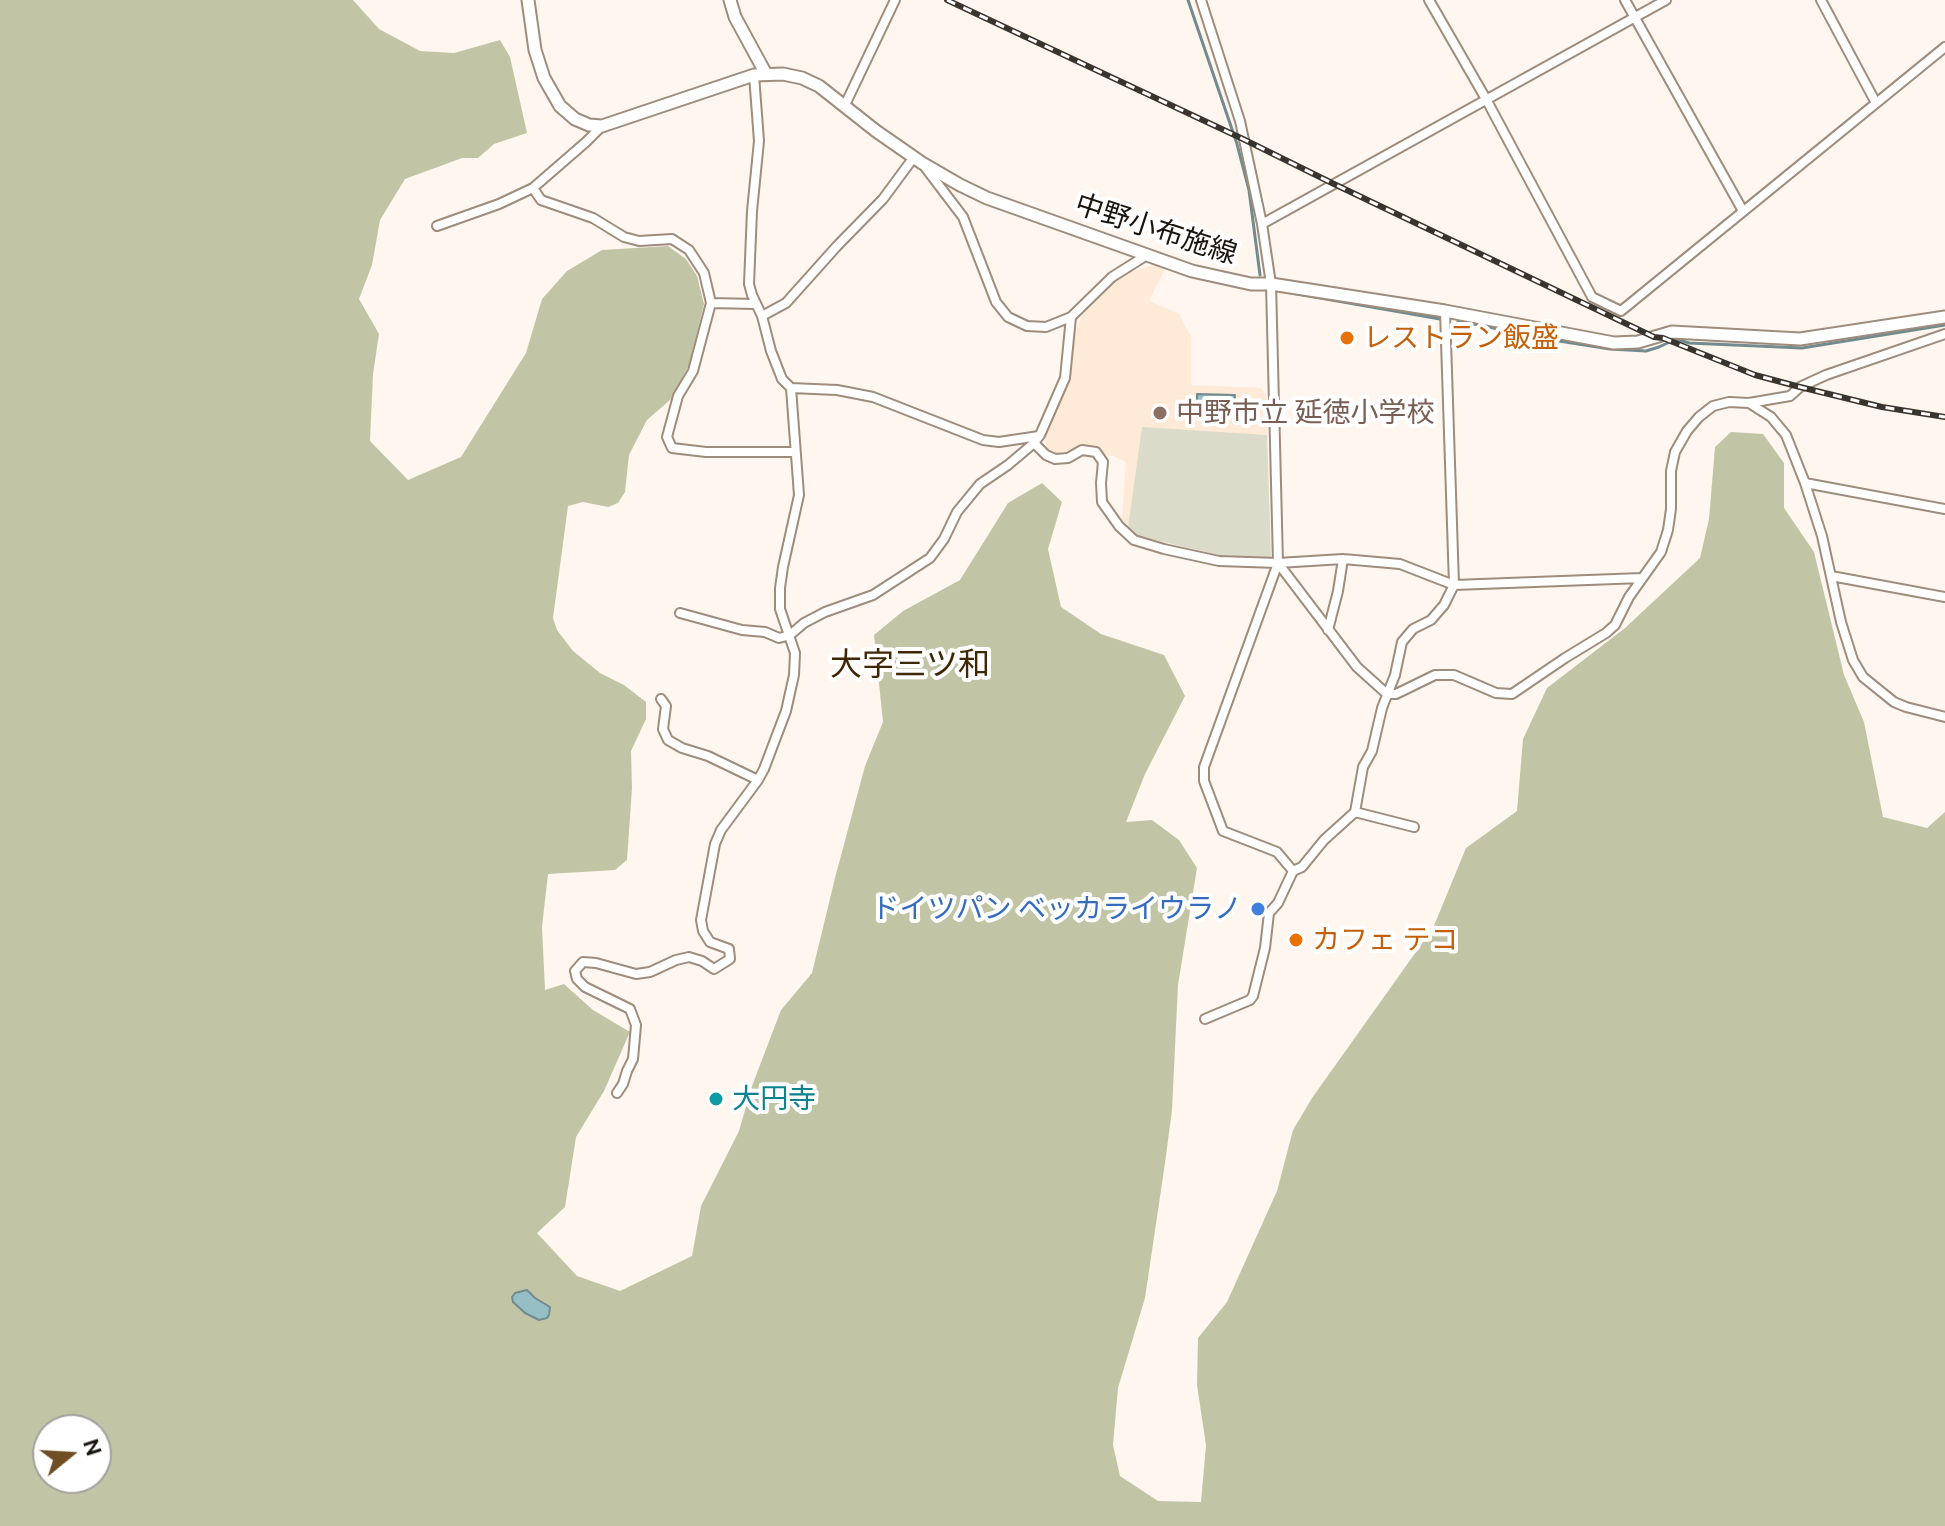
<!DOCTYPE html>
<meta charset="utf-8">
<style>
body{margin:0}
#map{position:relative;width:1945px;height:1526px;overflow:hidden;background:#fef6ef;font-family:Ubuntu,sans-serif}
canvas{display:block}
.north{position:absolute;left:32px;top:1414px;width:80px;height:80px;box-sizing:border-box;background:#fff;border:2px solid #a3a19f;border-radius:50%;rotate:72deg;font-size:22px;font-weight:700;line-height:32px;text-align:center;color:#1a140e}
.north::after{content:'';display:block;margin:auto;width:28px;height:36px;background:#6d4f23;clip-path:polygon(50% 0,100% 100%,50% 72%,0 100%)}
</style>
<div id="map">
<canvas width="1945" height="1526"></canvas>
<div class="north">N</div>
</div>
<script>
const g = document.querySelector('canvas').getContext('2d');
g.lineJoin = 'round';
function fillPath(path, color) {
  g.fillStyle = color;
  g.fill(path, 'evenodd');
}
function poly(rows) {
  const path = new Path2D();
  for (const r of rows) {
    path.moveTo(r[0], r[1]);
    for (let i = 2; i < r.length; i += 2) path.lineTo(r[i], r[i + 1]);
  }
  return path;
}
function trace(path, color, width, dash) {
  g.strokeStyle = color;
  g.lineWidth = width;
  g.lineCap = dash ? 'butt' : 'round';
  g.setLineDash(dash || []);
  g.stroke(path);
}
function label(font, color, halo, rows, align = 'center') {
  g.font = font + ' Ubuntu,"Noto Sans JP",sans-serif';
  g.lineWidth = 8;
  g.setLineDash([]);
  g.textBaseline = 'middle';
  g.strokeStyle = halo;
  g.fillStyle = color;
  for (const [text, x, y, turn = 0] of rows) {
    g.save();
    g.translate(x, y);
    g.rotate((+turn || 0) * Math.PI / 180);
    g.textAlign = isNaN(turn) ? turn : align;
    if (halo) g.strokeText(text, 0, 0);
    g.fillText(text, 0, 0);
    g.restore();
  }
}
fillPath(poly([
 [1155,264,1166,267,1149,301,1179,314,1191,337,1191,385,1261,388,1266,394,1271,557,1219,555,1138,535,1122,520,1126,462,1113,456,1105,455,1096,447,1088,445,1059,454,1047,448,1044,436,1069,379,1076,330,1083,314,1119,276]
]), '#ffead8');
fillPath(poly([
 [1142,427,1267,435,1271,557,1219,555,1138,536,1128,528]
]), '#dadcc9');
fillPath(poly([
 [0,0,353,0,379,29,420,51,454,53,500,40,510,57,527,133,494,144,478,158,462,158,405,179,380,220,372,265,359,299,379,334,373,374,370,441,408,480,461,457,526,353,542,299,567,271,602,250,668,246,686,259,697,276,704,304,689,365,670,400,647,420,629,455,625,492,618,503,608,507,583,502,568,506,553,618,557,630,573,651,600,673,624,685,646,702,646,719,631,751,632,788,627,860,615,870,548,874,542,927,545,990,564,984,593,1010,630,1032,604,1091,576,1137,565,1207,537,1233,577,1276,620,1291,692,1256,701,1206,739,1131,752,1086,781,1010,812,973,835,878,865,766,883,722,874,635,903,611,960,580,1008,503,1042,483,1062,502,1048,549,1061,607,1101,634,1164,655,1185,696,1145,774,1126,822,1152,820,1179,840,1197,868,1178,985,1172,1110,1165,1163,1145,1298,1118,1388,1113,1445,1120,1476,1158,1501,1201,1502,1206,1445,1197,1385,1198,1338,1227,1302,1277,1191,1293,1130,1312,1098,1433,928,1466,848,1517,811,1523,739,1547,688,1625,628,1700,558,1709,519,1715,447,1731,432,1763,434,1784,463,1784,508,1814,552,1844,675,1864,722,1883,817,1927,828,1945,812,1945,1526,0,1526],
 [48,1430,96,1430,96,1478,48,1478]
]), '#c2c5a5');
const water = poly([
 [1197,394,1235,395,1234,411,1197,409,1197,394],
 [527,1290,535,1298,550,1307,549,1315,547,1318,539,1320,525,1313,513,1302,512,1297,515,1293,527,1290]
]);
fillPath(water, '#96bec5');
trace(water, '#718b8e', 2);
trace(poly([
 [1188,0,1237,144,1249,190,1260,275],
 [1286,292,1440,319],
 [1458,321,1559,341,1610,349,1646,351,1659,347,1676,339,1689,343,1802,348,1945,325]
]), '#718b8e', 3);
const street = poly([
 [1201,0,1240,121,1262,224,1271,284,1278,563,1204,767,1204,781,1223,831,1277,852,1293,871],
 [1429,0,1486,99,1592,297,1621,311,1945,47],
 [1625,0,1743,211],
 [1821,0,1876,103],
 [845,105,895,0],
 [925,167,963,217,996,302,1008,317,1027,326,1046,327,1071,317,1112,277,1147,255],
 [533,188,541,200,593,218,624,237,639,241,672,239,689,250,704,273,711,303,756,304],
 [1262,224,1666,0],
 [437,226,499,204,533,188,586,142,602,126],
 [711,303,693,371,678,396,667,437,672,448,706,452,795,452],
 [762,316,786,303,837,246,883,199,914,157],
 [791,388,837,390,873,397,983,440,999,442,1039,436],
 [1749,403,1771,417,1786,435,1805,483,1822,536,1841,622,1853,660,1863,677,1894,702,1906,707,1945,717],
 [1034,443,1046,455,1055,459,1068,458,1082,450,1096,452,1103,462,1101,483,1102,502,1119,526,1134,540,1164,549,1219,561,1278,563,1343,559,1400,564,1454,585,1642,578],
 [1805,483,1945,509],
 [1278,563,1357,667,1387,694,1396,694,1435,675,1454,675,1496,693,1512,694,1565,658,1606,633,1615,625,1629,597,1661,552,1668,530,1671,509,1671,471,1675,452,1687,431,1699,417,1713,406,1729,402,1749,403,1790,396,1800,387,1826,375,1945,334],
 [1831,576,1945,597],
 [680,613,742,630,765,632,779,638,790,635,804,623,825,612,873,595,930,558,944,539,957,512,980,484,1008,465,1034,443,1040,435,1065,378,1071,317],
 [1328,630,1338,591,1343,559],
 [661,699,666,706,663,729,668,740,682,748,708,756,758,780],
 [1355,812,1414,827],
 [1205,1019,1250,1000,1253,996,1265,948,1269,913,1278,903,1293,871,1302,867,1324,840,1355,812,1363,767,1372,751,1382,708,1395,675,1402,642,1413,629,1431,620,1444,605,1454,585,1445,311],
 [617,1093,623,1084,627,1071,633,1059,636,1025,630,1009,585,987,577,979,575,971,583,962,596,963,636,974,650,972,676,960,689,957,702,961,714,969,730,959,729,949,710,942,703,931,701,920,715,844,721,830,758,780,764,769,786,711,794,675,795,653,780,609,780,588,783,567,799,495,791,388,782,379,771,351,762,316,752,295,749,284,752,211,759,141,754,75]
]);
const secondary = poly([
 [528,0,535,50,544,78,560,106,575,119,589,125,602,126,754,75,783,74,802,78,819,86,876,131,922,163,960,185,987,198,1192,271,1251,284,1271,284,1445,311,1614,343,1638,342,1672,332,1800,339,1945,317],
 [730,0,735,17,766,74]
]);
trace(street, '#9e8c7c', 12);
trace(secondary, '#9e8c7c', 15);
trace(street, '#fff', 8);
trace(secondary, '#fff', 11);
const rail = poly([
 [947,0,1243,139,1334,184,1654,337,1663,338,1755,375,1800,387,1882,407,1945,417]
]);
trace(rail, '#3a342e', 6);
trace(rail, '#fff', 3, [9]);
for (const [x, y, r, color] of [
 [1347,338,8,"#e8710a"],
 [1160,413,8,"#8d6e63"],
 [1258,909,8,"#3f7fe0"],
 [1296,940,8,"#e8710a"],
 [716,1099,8,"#0f9aa8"]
]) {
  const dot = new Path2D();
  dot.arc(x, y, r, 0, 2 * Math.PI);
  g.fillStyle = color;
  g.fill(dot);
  trace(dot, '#fff', 3);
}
label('28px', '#1a140e', '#fff', [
 ["中野小布施線",1156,229,18]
]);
label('28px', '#c56008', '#fff', [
 ["レストラン飯盛",1363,338],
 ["カフェ テコ",1312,940]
], 'left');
label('28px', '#785e54', '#fff', [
 ["中野市立 延徳小学校",1176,413]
], 'left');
label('28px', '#366cbe', '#fff', [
 ["ドイツパン ベッカライウラノ",1242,909]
], 'right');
label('28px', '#0d838f', '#fff', [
 ["大円寺",732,1099]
], 'left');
label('32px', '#3e2702', '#fff', [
 ["大字三ツ和",910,664]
]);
</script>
